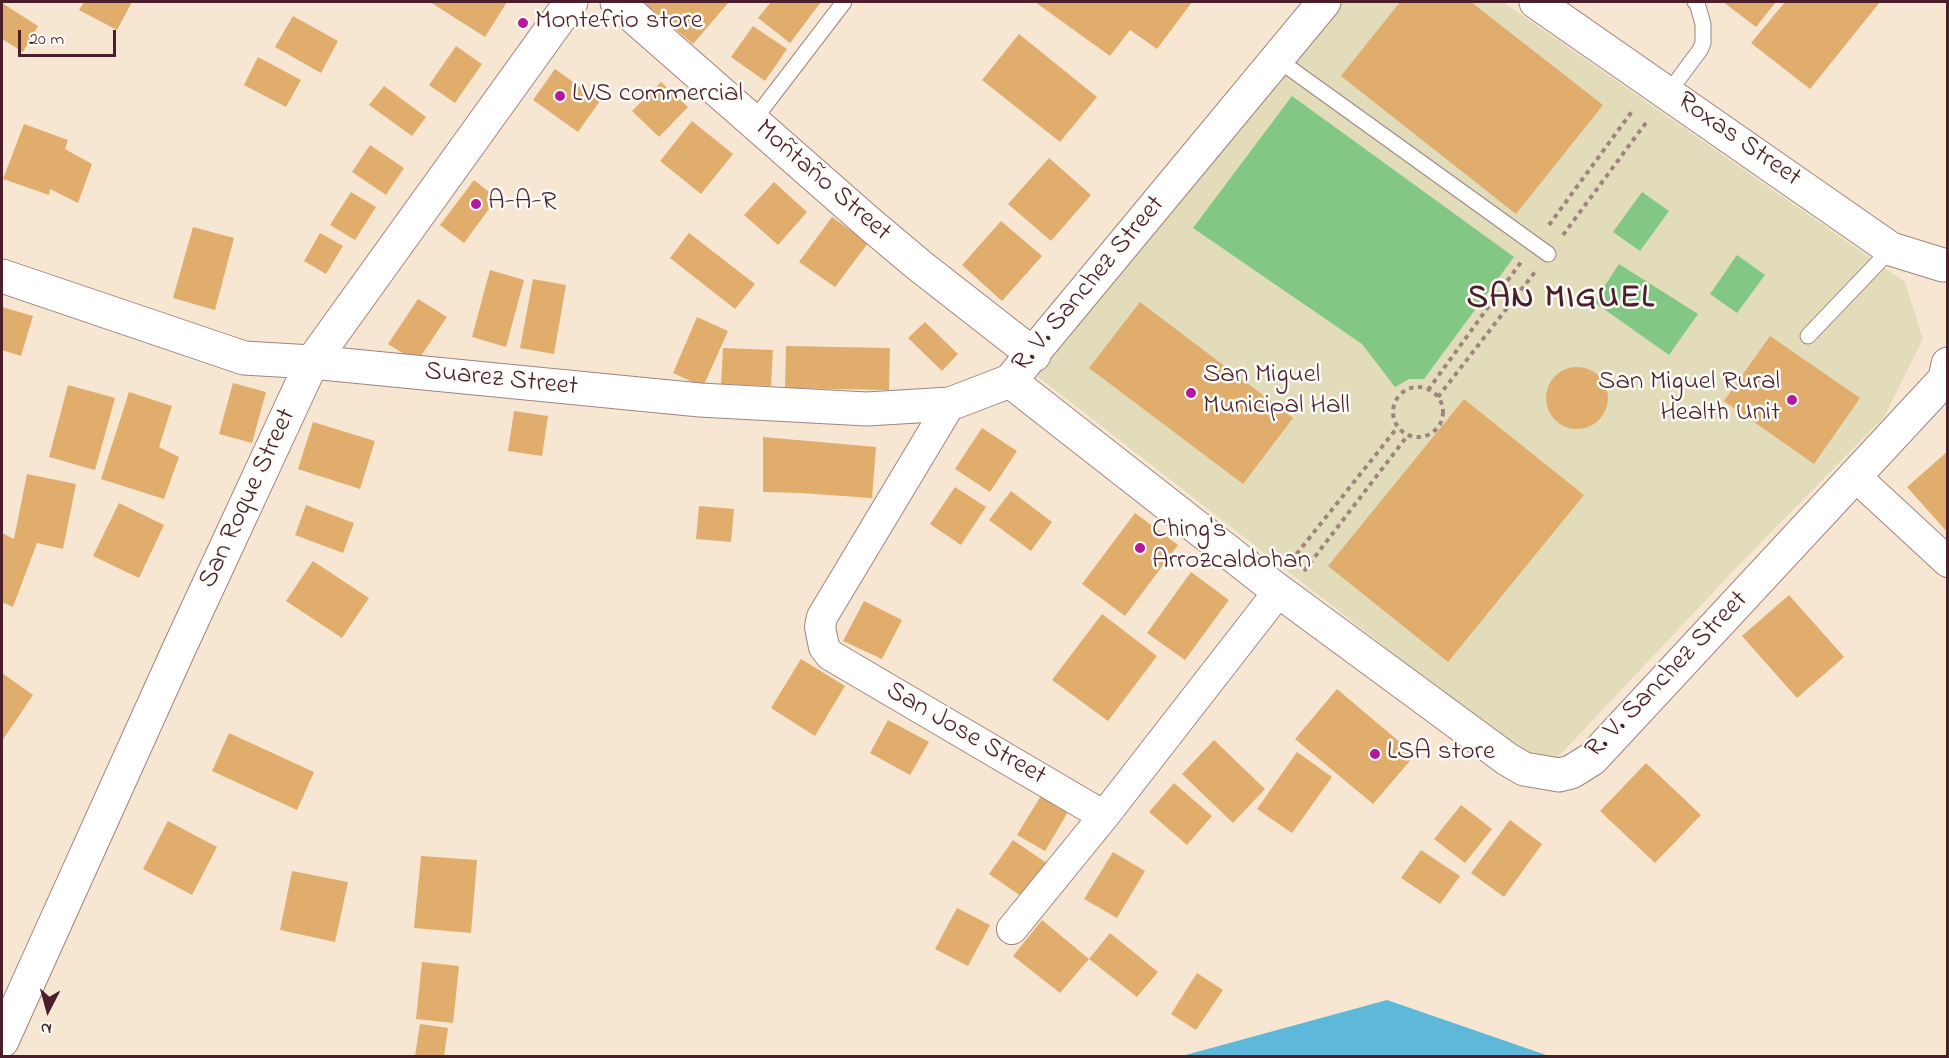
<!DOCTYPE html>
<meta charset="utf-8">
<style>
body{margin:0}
#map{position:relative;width:1949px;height:1058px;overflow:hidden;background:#f7e7d2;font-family:"Indie Flower",sans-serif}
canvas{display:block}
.frame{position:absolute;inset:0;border:3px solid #4a1f2b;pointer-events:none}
.north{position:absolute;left:18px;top:980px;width:60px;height:60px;-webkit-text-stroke:4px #fdfcf7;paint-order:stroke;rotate:186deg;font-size:16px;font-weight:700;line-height:24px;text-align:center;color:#4a1f2b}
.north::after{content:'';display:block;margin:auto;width:21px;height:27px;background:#4a1f2b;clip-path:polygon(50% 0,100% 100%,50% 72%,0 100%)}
.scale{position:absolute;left:18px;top:30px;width:98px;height:27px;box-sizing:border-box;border:3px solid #4a1f2b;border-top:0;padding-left:8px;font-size:18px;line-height:21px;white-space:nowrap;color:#4a1f2b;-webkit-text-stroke:4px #fdfcf7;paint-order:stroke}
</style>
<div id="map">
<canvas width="1949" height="1058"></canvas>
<div class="frame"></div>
<div class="north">N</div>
<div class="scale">20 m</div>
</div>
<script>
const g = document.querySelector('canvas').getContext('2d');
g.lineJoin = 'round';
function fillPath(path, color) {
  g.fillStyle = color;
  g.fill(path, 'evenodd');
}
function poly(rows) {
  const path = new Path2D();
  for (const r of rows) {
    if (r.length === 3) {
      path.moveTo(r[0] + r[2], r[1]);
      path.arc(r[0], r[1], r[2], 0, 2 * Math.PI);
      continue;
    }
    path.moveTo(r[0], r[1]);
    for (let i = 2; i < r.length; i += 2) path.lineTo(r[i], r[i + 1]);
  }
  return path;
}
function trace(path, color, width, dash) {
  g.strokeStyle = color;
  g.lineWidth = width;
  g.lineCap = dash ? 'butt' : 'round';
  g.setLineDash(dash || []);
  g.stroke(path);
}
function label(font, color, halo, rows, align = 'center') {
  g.font = font + ' "Indie Flower",sans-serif';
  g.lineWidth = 5;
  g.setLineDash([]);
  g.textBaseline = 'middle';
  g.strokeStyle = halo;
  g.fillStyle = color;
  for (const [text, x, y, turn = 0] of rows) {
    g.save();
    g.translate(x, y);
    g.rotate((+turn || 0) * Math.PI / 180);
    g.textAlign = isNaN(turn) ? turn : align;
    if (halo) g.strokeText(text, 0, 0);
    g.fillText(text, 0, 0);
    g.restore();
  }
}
fillPath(poly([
 [1339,2,1503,2,1905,282,1923,339,1884,417,1737,567,1557,758,1520,752,1037,376]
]), '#e2dcba');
fillPath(poly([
 [1292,96,1514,257,1424,379,1409,379,1395,387,1362,344,1193,228],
 [1642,192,1669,211,1640,251,1613,232],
 [1737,255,1765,275,1737,313,1710,294],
 [1619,264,1698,314,1669,355,1594,302]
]), '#82c884');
fillPath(poly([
 [1387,1000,1549,1056,1182,1056]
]), '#5db8da');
fillPath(poly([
 [84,2,132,2,117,30,79,10],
 [430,2,507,2,485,37],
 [643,2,729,2,693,44],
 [771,2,821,2,790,43,758,18],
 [1035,2,1192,2,1157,49,1130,30,1110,56],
 [1400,2,1471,2,1603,105,1516,214,1341,76],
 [1723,2,1776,2,1756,27],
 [1785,2,1880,2,1810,89,1751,43],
 [2,3,38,26,23,52,2,39],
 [293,16,338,41,321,73,275,47],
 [753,26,787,49,765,81,731,57],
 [1019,34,1097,97,1060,142,982,80],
 [456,46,482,64,455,103,429,85],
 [258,57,301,80,286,107,244,85],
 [555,69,600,101,578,132,533,100],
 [661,82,688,107,659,137,632,111],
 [384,86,426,117,412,136,369,105],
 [692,121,733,154,701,194,660,161],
 [24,124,68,140,65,149,92,164,78,203,50,189,49,195,3,179],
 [370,145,404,168,386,195,352,172],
 [1049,158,1091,195,1051,241,1008,204],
 [474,180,497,198,464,243,440,225],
 [774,182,807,212,778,245,744,215],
 [351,192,376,207,355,240,330,225],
 [832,217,868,243,835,287,799,262],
 [1001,221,1042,256,1002,301,962,265],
 [193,227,234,238,215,310,173,298],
 [320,233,343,246,326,274,304,261],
 [689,233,755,284,735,309,670,258],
 [490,270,524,280,506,347,472,337],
 [533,279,566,285,554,354,520,348],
 [418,299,447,317,417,362,388,344],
 [1140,302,1293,418,1243,484,1089,368],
 [2,307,33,316,21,356,2,350],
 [697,317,728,331,703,387,673,373],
 [925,322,958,354,942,371,908,338],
 [1770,336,1860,398,1814,464,1724,401],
 [786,346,890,348,889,390,785,388],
 [723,348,773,350,771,386,721,384],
 [1577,398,31],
 [233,383,266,392,252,443,219,434],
 [68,385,115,398,95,470,49,457],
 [129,392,172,406,159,447,179,457,164,499,101,479],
 [1464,399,1584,495,1448,662,1328,566],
 [514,411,548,416,542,456,508,451],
 [313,422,375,441,360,489,298,469],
 [982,428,1017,451,990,492,955,469],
 [763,437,876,447,872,498,800,493,763,492],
 [1948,451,1948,533,1907,487],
 [27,474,76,484,63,549,37,543,13,607,2,602,2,533,14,539],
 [955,487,986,507,961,545,930,524],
 [1011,491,1052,522,1031,551,989,520],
 [119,503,164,525,139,578,93,556],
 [306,505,354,523,343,553,295,535],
 [699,506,734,509,731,542,696,539],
 [1135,513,1178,545,1125,616,1082,584],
 [313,561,369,598,342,638,286,601],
 [1191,572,1229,600,1185,660,1147,633],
 [1789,595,1844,657,1797,698,1742,636],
 [864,601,902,620,882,659,843,641],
 [1102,614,1157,656,1108,721,1052,680],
 [801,659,845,686,815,736,771,708],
 [2,673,33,695,2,741],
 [1337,689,1415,755,1373,804,1295,739],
 [888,720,929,742,910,775,870,753],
 [229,733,314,772,297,810,212,771],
 [1214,740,1265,789,1233,823,1182,774],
 [1297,752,1332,777,1292,833,1257,809],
 [1646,763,1701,815,1655,863,1600,811],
 [1174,783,1212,816,1187,845,1149,812],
 [1045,789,1072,805,1045,851,1017,835],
 [1461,805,1492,829,1465,863,1434,839],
 [1510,820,1542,844,1504,897,1471,873],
 [168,821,217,847,192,895,143,869],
 [1013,840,1048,864,1024,898,989,874],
 [1421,850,1460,876,1440,904,1401,878],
 [1113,852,1145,871,1117,918,1084,899],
 [421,856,477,860,471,933,414,928],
 [292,871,348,882,335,942,280,930],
 [957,908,990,925,968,966,935,949],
 [1042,920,1089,959,1110,933,1158,972,1137,997,1089,959,1060,993,1013,956],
 [422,962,459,966,453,1023,416,1019],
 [1197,973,1223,990,1196,1030,1171,1014],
 [420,1024,448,1028,444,1056,415,1056]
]), '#e0ad6c');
const service = poly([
 [1277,59,1548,254],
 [1668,93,1700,50,1703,43,1703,24,1697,3,1695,2],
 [753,121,844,2],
 [1808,336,1891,249]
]);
const minor = poly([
 [950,404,822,617,820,627,824,647,830,655,1104,816],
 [1856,477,1948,562],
 [1012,929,1104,816,1279,591]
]);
const tertiary = poly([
 [617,2,870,224,920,266,1034,355],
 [2,276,244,358,312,362,700,400,867,409,950,404,1010,381,1324,2],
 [1010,381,1272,586,1507,759,1524,769,1559,775,1571,772,1592,759,1945,379,1948,364]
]);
const secondary = poly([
 [1536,2,1891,249,1943,265,1948,265],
 [2,1041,178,651,312,362,571,2]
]);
trace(service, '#a0837e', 17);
trace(minor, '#a0837e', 32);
trace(tertiary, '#a0837e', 35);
trace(secondary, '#a0837e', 35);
trace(poly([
 [1549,225,1633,110],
 [1563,235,1648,120],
 [1418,412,25],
 [1428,390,1521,262],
 [1438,397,1535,272],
 [1291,561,1397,428],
 [1304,571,1408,435]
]), '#a0837e', 4, [4.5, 4.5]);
trace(service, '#fff', 15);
trace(minor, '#fff', 30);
trace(tertiary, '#fff', 33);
trace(secondary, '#fff', 33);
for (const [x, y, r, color] of [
 [523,23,6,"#b5179e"],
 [560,96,6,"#b5179e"],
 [476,204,6,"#b5179e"],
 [1191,393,6,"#b5179e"],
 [1792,400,6,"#b5179e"],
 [1140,548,6,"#b5179e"],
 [1375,754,6,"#b5179e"]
]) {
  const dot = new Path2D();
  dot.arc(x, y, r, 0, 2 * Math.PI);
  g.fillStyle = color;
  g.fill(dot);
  trace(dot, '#fdfcf7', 2);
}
label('27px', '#4a1f2b', '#fdfcf7', [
 ["Montefrio store",535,23],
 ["LVS commercial",572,96],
 ["A-A-R",488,204],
 ["San Miguel",1203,377],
 ["Municipal Hall",1203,408],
 ["San Miguel Rural",1780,384,"right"],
 ["Health Unit",1780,415,"right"],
 ["Ching's",1152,532],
 ["Arrozcaldohan",1152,563],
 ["LSA store",1387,754]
], 'left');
label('27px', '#4a1f2b', '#fdfcf7', [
 ["Roxas Street",1738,141,35],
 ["Moñtaño Street",822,182,41],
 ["R. V. Sanchez Street",1090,285,-50],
 ["Suarez Street",501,381,6],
 ["San Roque Street",249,499,-65],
 ["R. V. Sanchez Street",1668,676,-46],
 ["San Jose Street",965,735,30]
]);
g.letterSpacing = '1.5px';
label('bold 33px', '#4a1f2b', '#fdfcf7', [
 ["SAN MIGUEL",1561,301]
]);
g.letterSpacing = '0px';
</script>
